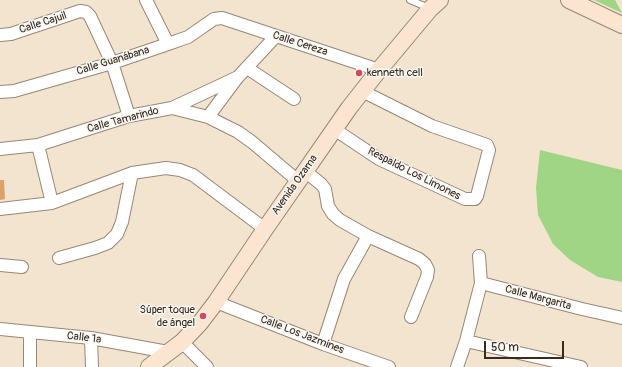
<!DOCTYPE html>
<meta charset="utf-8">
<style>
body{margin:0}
#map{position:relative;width:622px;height:367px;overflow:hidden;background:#f3e4cf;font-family:Pangolin,sans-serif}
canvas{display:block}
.scale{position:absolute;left:484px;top:341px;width:80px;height:18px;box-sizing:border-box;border:2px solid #3b2a1e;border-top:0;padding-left:5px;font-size:12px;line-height:14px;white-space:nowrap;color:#3b2a1e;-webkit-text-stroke:3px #f6f6f2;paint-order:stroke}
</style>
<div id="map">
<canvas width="622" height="367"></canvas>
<div class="scale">50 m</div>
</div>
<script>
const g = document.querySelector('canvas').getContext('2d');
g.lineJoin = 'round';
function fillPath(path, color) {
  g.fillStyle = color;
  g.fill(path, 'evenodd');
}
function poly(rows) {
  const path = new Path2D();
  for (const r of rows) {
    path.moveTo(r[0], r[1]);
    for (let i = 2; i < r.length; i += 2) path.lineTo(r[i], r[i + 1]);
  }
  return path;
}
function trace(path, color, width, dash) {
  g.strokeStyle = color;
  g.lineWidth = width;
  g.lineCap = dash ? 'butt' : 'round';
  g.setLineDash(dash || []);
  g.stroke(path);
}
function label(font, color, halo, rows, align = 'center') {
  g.font = font + ' Pangolin,sans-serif';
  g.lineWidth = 3;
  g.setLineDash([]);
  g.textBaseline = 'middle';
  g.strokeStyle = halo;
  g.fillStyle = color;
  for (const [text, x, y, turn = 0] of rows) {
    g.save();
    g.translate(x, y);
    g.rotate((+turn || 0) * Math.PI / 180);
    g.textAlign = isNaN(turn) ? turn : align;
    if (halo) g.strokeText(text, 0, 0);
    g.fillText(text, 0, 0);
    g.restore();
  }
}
fillPath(poly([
 [594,0,615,0,622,13],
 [540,150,622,170,622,282,598,277,570,260,553,244,538,215,536,188]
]), '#a1d586');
fillPath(poly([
 [0,180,4,180,5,199,0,200]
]), '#dca26b');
const lane = poly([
 [410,0,429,8]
]);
const street = poly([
 [146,0,168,44],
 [0,35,11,34,80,11,86,12,90,16,112,63,129,116],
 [247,68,294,99],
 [0,92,14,91,112,63,168,44,188,37,214,19,222,18,379,70],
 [172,108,238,77,276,36],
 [208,117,237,78],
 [334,129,379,159,465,199,475,199,477,196,489,150,487,145,432,126,362,91],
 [38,145,52,203],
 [0,149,38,145,129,116,172,108,208,117,238,132,252,142,298,181],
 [305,171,321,184,325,189,328,206,333,214,340,220,368,236,419,259,425,264,428,270,427,277,411,317],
 [0,209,52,203,132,173,166,168,180,170,193,175,265,229],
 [59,258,95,248,108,243,117,234,122,222,132,173],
 [0,265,22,267],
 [481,283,582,309,622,318],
 [216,302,323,344,389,367],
 [0,329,91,338,168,352],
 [91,338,92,367],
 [466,341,581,367],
 [182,342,207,367],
 [323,344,344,279,368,236],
 [30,367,30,332],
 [457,367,466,341,481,283,479,256]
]);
const secondary = poly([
 [569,0,622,25],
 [149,367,182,342,200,323,216,302,265,229,349,108,379,70,430,9,440,0]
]);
trace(lane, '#978776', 8);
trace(street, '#978776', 14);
trace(secondary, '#978776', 18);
trace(lane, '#fff', 6);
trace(street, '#fff', 12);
trace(secondary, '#fce5d0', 16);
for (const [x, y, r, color] of [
 [359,73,4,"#d1495b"],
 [203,316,4,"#d1495b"]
]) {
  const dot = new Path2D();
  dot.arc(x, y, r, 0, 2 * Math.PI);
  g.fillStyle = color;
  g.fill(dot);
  trace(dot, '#f6f6f2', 1.5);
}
label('11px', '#3b2a1e', '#f6f6f2', [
 ["Calle Cajuil",43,23,-18],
 ["Calle Cereza",300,44,18],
 ["Calle Guanábana",113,61,-17],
 ["Calle Tamarindo",123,120,-15],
 ["Respaldo Los Limones",414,174,27],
 ["Avenida Ozama",295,185,-55],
 ["Calle Margarita",538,298,15],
 ["Calle Los Jazmines",302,335,21],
 ["Calle 1a",84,338,7]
]);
label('11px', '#3b2a1e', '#f6f6f2', [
 ["kenneth cell",367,73],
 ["Súper toque",195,310,"right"],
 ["de ángel",195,323,"right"]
], 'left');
</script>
